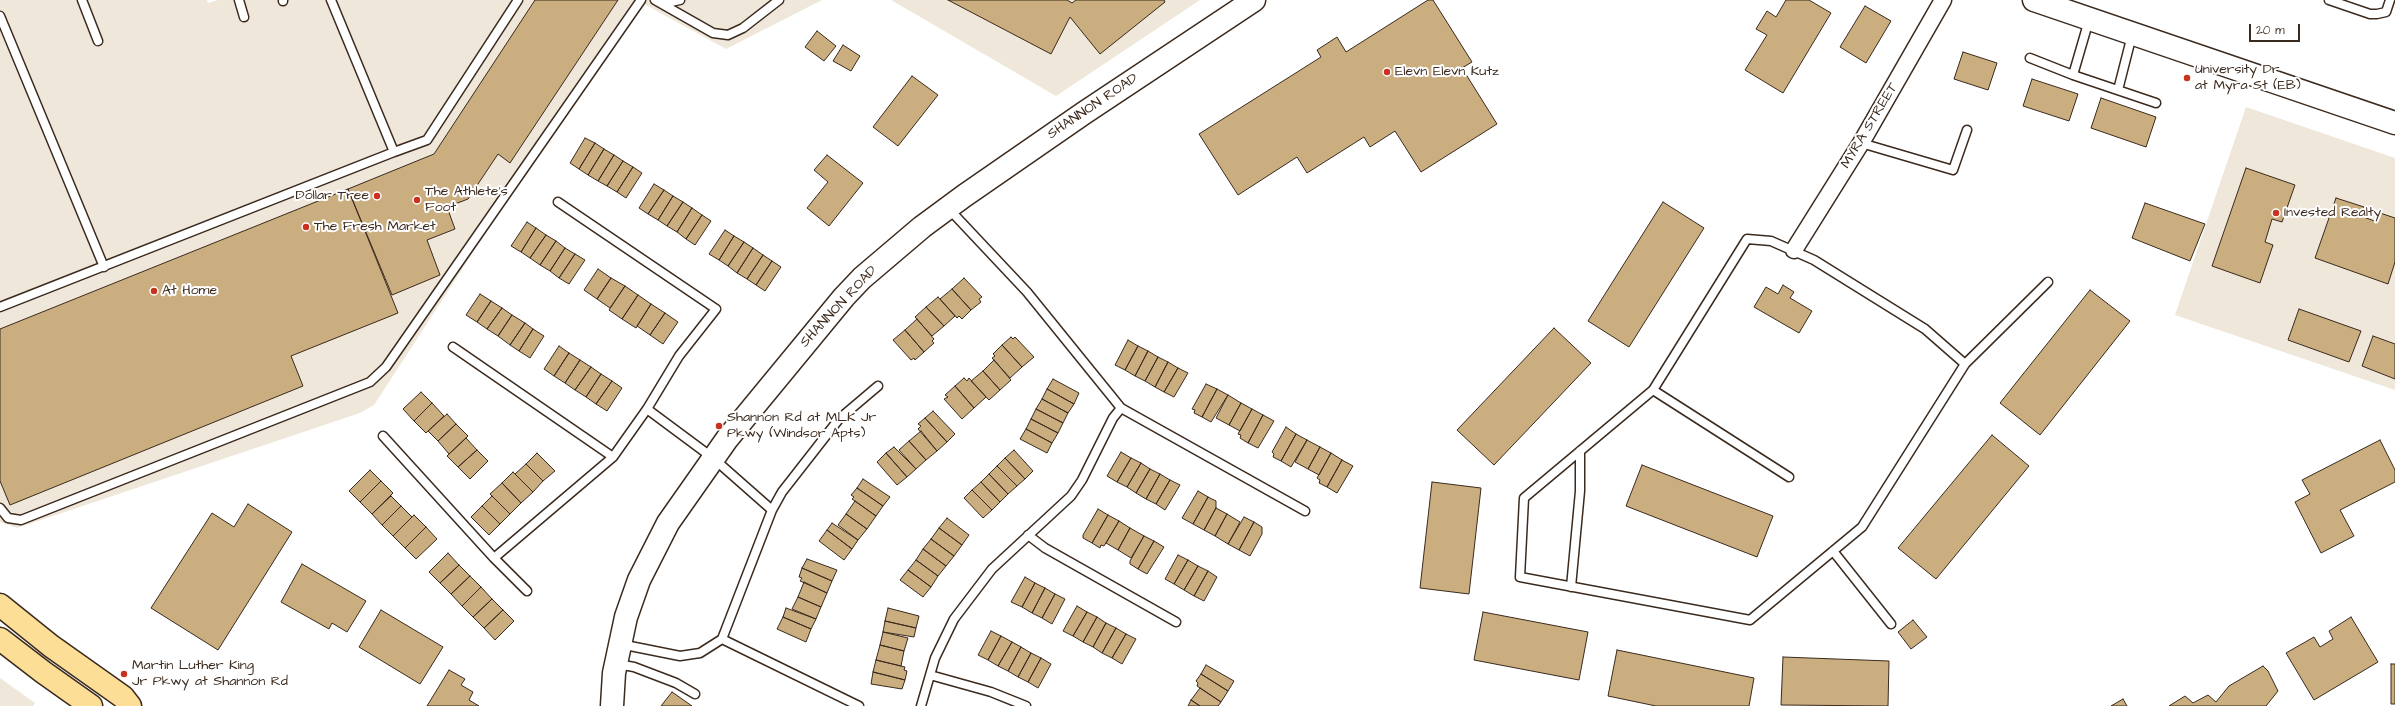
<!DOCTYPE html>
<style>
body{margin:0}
#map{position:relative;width:2395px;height:706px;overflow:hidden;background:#fff;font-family:"Architects Daughter",sans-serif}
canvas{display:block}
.scale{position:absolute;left:2249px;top:24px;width:51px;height:18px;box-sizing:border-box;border:2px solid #3b2a1e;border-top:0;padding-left:5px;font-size:12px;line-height:14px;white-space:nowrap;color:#3b2a1e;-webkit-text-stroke:3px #fff;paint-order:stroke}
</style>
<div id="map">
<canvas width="2395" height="706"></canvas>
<div class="scale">20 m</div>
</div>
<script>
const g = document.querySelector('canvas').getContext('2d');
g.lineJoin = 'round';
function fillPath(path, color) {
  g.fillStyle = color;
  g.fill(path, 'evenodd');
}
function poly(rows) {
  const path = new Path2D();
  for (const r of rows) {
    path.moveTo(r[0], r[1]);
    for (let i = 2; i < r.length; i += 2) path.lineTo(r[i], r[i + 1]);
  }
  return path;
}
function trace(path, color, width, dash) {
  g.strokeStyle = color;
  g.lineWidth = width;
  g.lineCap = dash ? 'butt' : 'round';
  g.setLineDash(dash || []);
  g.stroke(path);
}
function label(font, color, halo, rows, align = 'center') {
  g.font = font + ' "Architects Daughter",sans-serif';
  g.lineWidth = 4;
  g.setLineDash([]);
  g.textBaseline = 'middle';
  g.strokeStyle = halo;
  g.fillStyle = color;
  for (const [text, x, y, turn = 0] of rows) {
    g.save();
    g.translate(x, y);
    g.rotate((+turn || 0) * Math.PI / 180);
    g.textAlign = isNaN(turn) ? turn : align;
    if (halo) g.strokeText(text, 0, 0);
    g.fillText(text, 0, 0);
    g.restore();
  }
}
fillPath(poly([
 [0,0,207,0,208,3,218,0,822,0,726,49,644,4,507,200,374,405,360,413,17,528,0,522],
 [891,0,1200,0,1056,96],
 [2246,107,2395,158,2395,390,2175,315],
 [0,678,35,703,33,706,0,706]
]), '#efe7d9');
const building = poly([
 [535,0,618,0,510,163,498,154,468,199,447,207,455,229,427,240,440,275,392,295,348,189,434,154,535,0],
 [948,0,1067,0,1072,3,1076,0,1164,0,1165,2,1100,54,1070,17,1051,54,948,0],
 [1428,0,1433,0,1472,62,1462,68,1497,124,1421,172,1395,131,1370,147,1364,137,1307,173,1297,157,1238,195,1199,134,1321,57,1317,50,1337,37,1346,52,1428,0],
 [1786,0,1809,0,1831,13,1783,93,1745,70,1767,35,1756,29,1767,11,1776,17,1786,0],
 [1865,6,1891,21,1866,63,1840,47,1865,6],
 [817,31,836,46,824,61,805,47,817,31],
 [843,45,860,56,851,71,833,61,843,45],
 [1963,52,1997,63,1988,90,1954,79,1963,52],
 [912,76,938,95,898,146,873,127,912,76],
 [2032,79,2078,94,2069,121,2023,106,2032,79],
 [2101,98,2156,117,2146,147,2091,128,2101,98],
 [585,138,595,143,579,169,570,163,585,138],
 [595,143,604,149,588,175,579,169,595,143],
 [604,149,614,155,598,181,588,175,604,149],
 [614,155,623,161,607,186,598,181,614,155],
 [827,155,863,183,829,226,807,208,828,182,814,170,827,155],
 [623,161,633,167,617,192,607,186,623,161],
 [633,167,642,173,626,198,617,192,633,167],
 [2246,168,2295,185,2282,222,2272,219,2265,242,2273,245,2260,283,2212,266,2246,168],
 [654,184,664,190,648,214,639,208,654,184],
 [348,189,398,313,291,356,303,386,10,505,0,481,0,329,348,189],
 [664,190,673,196,658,220,648,214,664,190],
 [673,196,683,202,667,226,658,220,673,196],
 [2336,198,2364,207,2361,216,2377,222,2380,213,2395,218,2395,262,2388,284,2315,258,2336,198],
 [683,202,692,208,677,232,667,226,683,202],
 [1663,202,1704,228,1629,347,1588,321,1663,202],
 [2145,203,2205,224,2190,261,2132,238,2145,203],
 [692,208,702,215,686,239,677,232,692,208],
 [702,215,711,221,695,245,686,239,702,215],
 [527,222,536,228,521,252,511,246,527,222],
 [536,228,546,235,530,258,521,252,536,228],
 [725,230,734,236,719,260,709,254,725,230],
 [546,235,556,241,540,265,530,258,546,235],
 [734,236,744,242,728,266,719,260,734,236],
 [556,241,565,248,550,271,540,265,556,241],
 [744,242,753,248,737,273,728,266,744,242],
 [565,248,575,254,559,278,550,271,565,248],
 [753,248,763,255,747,279,737,273,753,248],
 [575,254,585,260,569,284,559,278,575,254],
 [763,255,772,261,756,285,747,279,763,255],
 [772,261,781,267,765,291,756,285,772,261],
 [598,269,611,278,597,299,584,290,598,269],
 [611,278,625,286,610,308,597,299,611,278],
 [964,278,982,297,979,299,981,302,971,310,952,289,964,278],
 [1783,285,1794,292,1790,298,1812,311,1799,333,1754,307,1766,287,1778,294,1783,285],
 [625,286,638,295,622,319,609,310,625,286],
 [952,289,971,310,962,319,959,316,957,318,940,299,952,289],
 [2090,290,2130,321,2040,435,2000,403,2090,290],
 [480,294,491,301,477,322,466,315,480,294],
 [638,295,651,304,636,328,622,319,638,295],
 [938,297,955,316,944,326,926,307,938,297],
 [491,301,502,308,487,329,477,322,491,301],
 [651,304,665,313,650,335,637,326,651,304],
 [926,307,944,326,932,336,915,317,926,307],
 [502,308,512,315,498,336,487,329,502,308],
 [2299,309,2361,331,2349,362,2288,340,2299,309],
 [665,313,678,322,663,344,650,335,665,313],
 [512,315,525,323,510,345,498,336,512,315],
 [917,319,934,339,932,341,934,343,924,352,905,330,917,319],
 [525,323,533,329,519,351,510,345,525,323],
 [1554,328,1591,363,1494,465,1457,430,1554,328],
 [533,329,544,336,530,358,519,351,533,329],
 [905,330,924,352,915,360,914,358,911,360,893,340,905,330],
 [2373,336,2395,344,2395,379,2362,366,2373,336],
 [1011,337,1013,339,1015,337,1034,357,1022,367,1002,345,1011,337],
 [1128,340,1138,346,1125,370,1115,365,1128,340],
 [1002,345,1022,367,1010,378,992,358,995,356,993,354,1002,345],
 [559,346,569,353,554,376,544,369,559,346],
 [1138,346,1148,351,1135,376,1125,370,1138,346],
 [1148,351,1158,357,1145,381,1135,376,1148,351],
 [569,353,580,360,565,383,554,376,569,353],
 [1158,357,1168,362,1155,387,1145,381,1158,357],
 [580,360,591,367,575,390,565,383,580,360],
 [994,360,1011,380,1000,390,983,371,994,360],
 [1168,362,1178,368,1164,392,1155,387,1168,362],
 [591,367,601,374,586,397,575,390,591,367],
 [1178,368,1188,373,1174,397,1164,392,1178,368],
 [983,371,1000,390,989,400,971,381,983,371],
 [601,374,612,381,596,404,586,397,601,374],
 [964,378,967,381,969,378,986,397,974,408,955,386,964,378],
 [1053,379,1079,393,1074,404,1047,389,1053,379],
 [612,381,622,388,607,411,596,404,612,381],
 [1206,384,1217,389,1202,417,1194,413,1195,410,1192,409,1206,384],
 [955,386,974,408,962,419,944,399,948,397,945,395,955,386],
 [1047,389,1074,404,1068,413,1042,399,1047,389],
 [1217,389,1228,395,1211,422,1202,417,1217,389],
 [421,392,432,403,414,421,403,409,421,392],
 [1228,395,1241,403,1229,425,1216,418,1228,395],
 [1042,399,1068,413,1063,423,1036,409,1042,399],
 [432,403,444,416,426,433,414,421,432,403],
 [1241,403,1252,409,1240,431,1229,425,1241,403],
 [1036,409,1063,423,1058,433,1031,419,1036,409],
 [1252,409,1263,415,1248,443,1240,438,1241,435,1238,434,1252,409],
 [933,411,955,434,947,442,925,418,933,411],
 [447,414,456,424,438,441,428,431,447,414],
 [1263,415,1274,421,1258,448,1248,443,1263,415],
 [925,418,947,442,937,451,918,429,921,426,918,424,925,418],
 [1031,419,1058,433,1052,443,1026,429,1031,419],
 [456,424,468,436,449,454,438,441,456,424],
 [1286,427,1296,434,1281,461,1273,457,1274,454,1272,452,1286,427],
 [1026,429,1052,443,1047,453,1020,439,1026,429],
 [921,431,937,451,926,460,909,441,921,431],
 [1296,434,1307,440,1291,467,1281,461,1296,434],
 [1992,435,2029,466,1936,579,1898,548,1992,435],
 [466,438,477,450,458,467,447,456,466,438],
 [1307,440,1320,447,1308,469,1295,462,1307,440],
 [2380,440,2395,470,2395,482,2340,510,2354,536,2321,553,2295,502,2310,494,2302,480,2380,440],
 [909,441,926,460,916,469,899,450,909,441],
 [894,447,916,469,907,477,886,453,894,447],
 [1320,447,1331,453,1319,475,1308,469,1320,447],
 [477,450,488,461,470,479,458,467,477,450],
 [1014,450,1033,471,1025,479,1005,458,1014,450],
 [1121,452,1131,458,1117,482,1107,476,1121,452],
 [537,453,555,471,543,481,526,464,537,453],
 [886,453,907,477,897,485,877,462,886,453],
 [1331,453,1342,460,1327,487,1319,483,1320,480,1317,478,1331,453],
 [1005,458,1025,479,1017,486,997,466,1005,458],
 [1131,458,1141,463,1127,487,1117,482,1131,458],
 [1342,460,1353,466,1337,493,1327,487,1342,460],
 [1141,463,1150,469,1136,493,1127,487,1141,463],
 [526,464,543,481,533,492,515,474,526,464],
 [1642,465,1773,516,1757,557,1626,506,1642,465],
 [997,466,1017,486,1008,494,989,474,997,466],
 [1150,469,1160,474,1146,499,1136,493,1150,469],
 [370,470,381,481,360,502,349,491,370,470],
 [513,472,533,492,521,503,502,483,513,472],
 [989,474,1008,494,1000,502,981,482,989,474],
 [1160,474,1170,480,1156,504,1146,499,1160,474],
 [863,479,890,497,883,506,857,488,863,479],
 [1170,480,1180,485,1165,510,1156,504,1170,480],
 [381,481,393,493,372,514,360,502,381,481],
 [981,482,1000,502,992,510,972,490,981,482],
 [1432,482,1481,488,1469,594,1420,588,1432,482],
 [502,483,521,503,510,514,490,494,502,483],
 [857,488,883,506,876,516,852,499,854,497,851,495,857,488],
 [972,490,992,510,983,518,964,498,972,490],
 [1198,491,1208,497,1193,524,1182,518,1198,491],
 [391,496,401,506,382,525,372,514,391,496],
 [492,496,510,514,500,524,482,506,492,496],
 [1208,497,1216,501,1216,508,1204,530,1193,524,1208,497],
 [855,501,876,516,867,529,846,514,855,501],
 [248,504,292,532,218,650,151,608,212,513,234,527,248,504],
 [401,506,412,517,393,536,382,525,401,506],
 [482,506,500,524,489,535,471,517,482,506],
 [1216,508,1227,514,1215,536,1204,530,1216,508],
 [1098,509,1108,515,1092,543,1083,538,1083,535,1098,509],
 [846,514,867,529,858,540,838,525,846,514],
 [1227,514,1240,522,1228,544,1215,536,1227,514],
 [414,515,426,527,405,548,393,536,414,515],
 [1108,515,1119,521,1104,546,1101,545,1100,548,1092,543,1108,515],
 [1244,517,1254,522,1239,550,1228,544,1244,517],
 [947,518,969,535,962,545,939,528,947,518],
 [1119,521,1130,528,1118,550,1106,543,1119,521],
 [1254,522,1262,527,1262,534,1250,556,1239,550,1254,522],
 [832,523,858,540,852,549,827,530,832,523],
 [426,527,437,539,416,559,405,548,426,527],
 [939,528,962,545,954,556,931,539,939,528],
 [1130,528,1144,536,1131,558,1118,550,1130,528],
 [827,530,852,549,844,560,819,541,827,530],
 [1144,536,1154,541,1138,569,1130,564,1130,561,1144,536],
 [931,539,954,556,946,566,923,549,931,539],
 [1154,541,1164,547,1147,574,1138,569,1154,541],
 [923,549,946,566,938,576,916,560,923,549],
 [448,553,459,565,440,583,429,572,448,553],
 [1178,555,1188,560,1174,584,1165,579,1178,555],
 [807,559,837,570,832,581,802,568,807,559],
 [916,560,938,576,931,587,908,570,916,560],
 [1188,560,1198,566,1184,590,1174,584,1188,560],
 [302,564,366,601,347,632,332,623,329,629,281,602,302,564],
 [459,565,470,576,451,594,440,583,459,565],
 [1198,566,1208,571,1194,596,1184,590,1198,566],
 [802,568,832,581,827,593,800,581,802,578,799,577,802,568],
 [908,570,931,587,923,597,900,580,908,570],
 [1208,571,1217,577,1204,601,1194,596,1208,571],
 [470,576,481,587,462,606,451,594,470,576],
 [1025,577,1035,583,1022,607,1011,602,1025,577],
 [804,582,827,593,821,607,798,597,804,582],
 [1035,583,1045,588,1032,613,1022,607,1035,583],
 [481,587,492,599,473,617,462,606,481,587],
 [1045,588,1055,594,1042,618,1032,613,1045,588],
 [1055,594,1065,599,1052,624,1042,618,1055,594],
 [798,597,821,607,816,619,792,609,798,597],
 [492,599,503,610,484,628,473,617,492,599],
 [1077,606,1087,612,1073,636,1063,631,1077,606],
 [786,608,816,619,811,629,783,617,786,608],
 [888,608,919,616,916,628,885,621,888,608],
 [381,610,443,647,420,684,359,647,381,610],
 [503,610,514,621,495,640,484,628,503,610],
 [1087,612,1097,617,1083,642,1073,636,1087,612],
 [1483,612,1588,632,1579,680,1474,660,1483,612],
 [783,617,811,629,806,642,777,629,783,617],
 [1097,617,1106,623,1093,647,1083,642,1097,617],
 [2351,617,2378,662,2314,700,2286,653,2314,637,2320,647,2333,639,2329,631,2351,617],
 [1913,620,1927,637,1911,649,1898,632,1913,620],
 [885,621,916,628,914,637,883,632,885,621],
 [1106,623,1116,628,1102,653,1093,647,1106,623],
 [1116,628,1126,634,1112,658,1102,653,1116,628],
 [991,631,1001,636,988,660,978,655,991,631],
 [883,632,908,638,904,651,880,645,883,632],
 [1126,634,1136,639,1122,664,1112,658,1126,634],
 [1001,636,1012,642,998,666,988,660,1001,636],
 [1012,642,1021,647,1008,671,998,666,1012,642],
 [880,645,904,651,901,666,876,660,880,645],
 [1021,647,1031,653,1018,677,1008,671,1021,647],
 [1617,650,1754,678,1749,706,1656,706,1608,696,1617,650],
 [1031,653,1041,658,1028,682,1018,677,1031,653],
 [1783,657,1889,661,1888,706,1781,705,1783,657],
 [1041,658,1051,664,1038,688,1028,682,1041,658],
 [876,660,905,667,904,670,907,671,905,680,873,672,876,660],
 [2391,664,2395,664,2395,704,2391,704,2391,664],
 [1206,665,1234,681,1228,691,1201,674,1206,665],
 [2263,666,2268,671,2278,691,2266,706,2169,706,2185,696,2193,703,2208,695,2216,702,2229,686,2263,666],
 [449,670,465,679,461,685,473,692,469,700,479,706,427,706,449,670],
 [873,672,905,680,902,689,871,684,873,672],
 [1201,674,1228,691,1221,702,1197,686,1198,683,1196,681,1201,674],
 [1200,688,1221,702,1218,706,1200,706,1191,700,1200,688],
 [672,692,692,706,661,706,672,692],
 [2123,699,2127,706,2111,706,2123,699],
 [1191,700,1200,706,1188,706,1191,700]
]);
fillPath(building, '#caae7f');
trace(building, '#3b2a1e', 1);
const lane = poly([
 [82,0,98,41],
 [239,0,244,17],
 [283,0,283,1],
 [655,0,662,4,680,0],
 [2329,0,2370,14,2377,14,2386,12,2390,0],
 [662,4,713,33,728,35,743,28,779,0],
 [0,16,104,267],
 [2089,20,2073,75,2156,103],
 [2030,58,2073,75],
 [2118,90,2132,35],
 [1861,143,1953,170,1967,130],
 [394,152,427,140,518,0],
 [0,307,394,152,331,0],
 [453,347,613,457],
 [1965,364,1925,329,1814,260,1771,241,1747,239,1653,390,1524,498,1520,577,1750,620,1862,527,1965,364,2048,282],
 [1653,390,1789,477],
 [1121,408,1305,511],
 [647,409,713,458,772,510,782,492,839,419,878,386],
 [383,436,494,558,527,591],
 [0,508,8,518,21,520,370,382,386,367,641,0],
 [772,510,722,639,859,706],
 [1028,535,1045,548,1176,622],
 [1833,551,1891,624],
 [494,558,613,457,647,409,679,356,716,309,558,202],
 [1571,587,1580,491,1580,451],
 [620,644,680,656,700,653,722,639],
 [617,664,634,667,676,683,695,694],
 [930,675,991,692,1026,706],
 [921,706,935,658,954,619,992,569,1071,496,1082,480,1113,418,1121,408,1027,292,948,208]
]);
const street = poly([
 [1794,250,1861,143,1943,0]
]);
const secondary = poly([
 [2034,0,2395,123],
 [612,706,614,673,626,617,639,580,668,523,727,439,844,297,862,278,922,227,964,196,1084,113,1254,0]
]);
const primary = poly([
 [0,605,51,646,123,697,130,706],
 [0,639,43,672,91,706]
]);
trace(lane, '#3b2a1e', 11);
trace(street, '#3b2a1e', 19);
trace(secondary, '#3b2a1e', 25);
trace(primary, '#3b2a1e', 25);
trace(lane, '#fff', 8);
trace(street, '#fff', 16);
trace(secondary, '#fff', 22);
trace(primary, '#fcde96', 22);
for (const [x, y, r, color] of [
 [1387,72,4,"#c8321e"],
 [2187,78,4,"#c8321e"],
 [377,196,4,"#c8321e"],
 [417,200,4,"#c8321e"],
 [2276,213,4,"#c8321e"],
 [306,227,4,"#c8321e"],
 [154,291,4,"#c8321e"],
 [719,426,4,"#c8321e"],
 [124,674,4,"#c8321e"]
]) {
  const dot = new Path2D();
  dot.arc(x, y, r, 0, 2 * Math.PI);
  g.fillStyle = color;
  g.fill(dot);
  trace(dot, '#fff', 1.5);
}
label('14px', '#3b2a1e', '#fff', [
 ["University Dr",2195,70],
 ["at Myra St (EB)",2195,86],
 ["Elevn Elevn Kutz",1395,72],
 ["The Athlete's",425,192],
 ["Foot",425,208],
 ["Dollar Tree",369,196,"right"],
 ["Invested Realty",2284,213],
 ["The Fresh Market",314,227],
 ["At Home",162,291],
 ["Shannon Rd at MLK Jr",727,418],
 ["Pkwy (Windsor Apts)",727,434],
 ["Martin Luther King",132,666],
 ["Jr Pkwy at Shannon Rd",132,682]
], 'left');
label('14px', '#3b2a1e', '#fff', [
 ["SHANNON ROAD",1093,107,-34],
 ["MYRA STREET",1870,126,-59],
 ["SHANNON ROAD",839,307,-47]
]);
</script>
